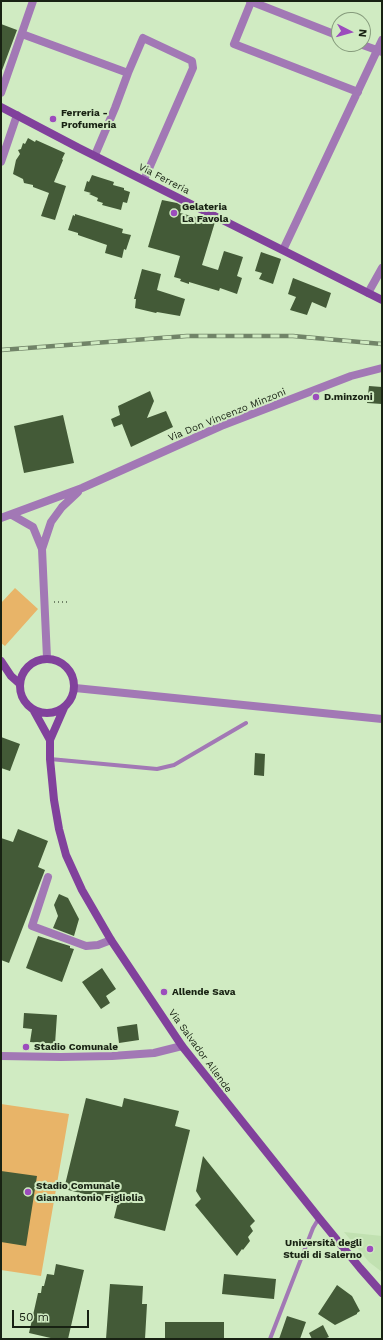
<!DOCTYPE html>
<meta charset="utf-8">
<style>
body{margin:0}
#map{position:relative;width:383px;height:1340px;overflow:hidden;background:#d0ebc2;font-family:"Work Sans",sans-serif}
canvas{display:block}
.frame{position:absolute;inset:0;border:2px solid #182213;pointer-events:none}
.north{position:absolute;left:331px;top:12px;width:40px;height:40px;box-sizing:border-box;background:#d0ebc2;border:1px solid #869b7c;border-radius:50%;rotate:96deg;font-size:11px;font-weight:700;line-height:16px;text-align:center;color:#182213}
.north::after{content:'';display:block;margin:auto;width:14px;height:18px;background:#9c4cbd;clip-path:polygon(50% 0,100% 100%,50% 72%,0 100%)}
.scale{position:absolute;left:12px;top:1310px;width:77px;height:18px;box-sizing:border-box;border:2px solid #182213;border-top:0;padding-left:5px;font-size:12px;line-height:14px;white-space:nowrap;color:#182213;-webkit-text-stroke:3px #d0ebc2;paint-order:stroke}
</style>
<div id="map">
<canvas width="383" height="1340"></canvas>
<div class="frame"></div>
<div class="north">N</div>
<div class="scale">50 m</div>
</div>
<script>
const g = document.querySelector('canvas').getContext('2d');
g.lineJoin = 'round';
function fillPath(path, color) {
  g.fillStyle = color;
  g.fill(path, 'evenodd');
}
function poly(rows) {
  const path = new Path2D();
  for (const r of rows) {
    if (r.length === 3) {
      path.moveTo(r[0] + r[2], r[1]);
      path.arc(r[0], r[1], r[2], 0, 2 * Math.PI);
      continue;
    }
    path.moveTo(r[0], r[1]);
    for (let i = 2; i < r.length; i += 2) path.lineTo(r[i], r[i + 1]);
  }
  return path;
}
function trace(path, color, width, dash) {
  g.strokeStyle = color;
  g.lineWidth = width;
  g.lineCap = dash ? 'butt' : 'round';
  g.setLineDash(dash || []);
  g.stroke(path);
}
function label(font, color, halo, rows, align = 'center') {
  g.font = font + ' "Work Sans",sans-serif';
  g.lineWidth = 4;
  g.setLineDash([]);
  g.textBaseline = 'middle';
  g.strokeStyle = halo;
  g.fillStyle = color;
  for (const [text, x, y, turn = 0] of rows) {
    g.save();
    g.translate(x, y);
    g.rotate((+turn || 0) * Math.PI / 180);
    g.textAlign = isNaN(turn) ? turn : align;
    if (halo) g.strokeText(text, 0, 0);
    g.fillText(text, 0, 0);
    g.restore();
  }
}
fillPath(poly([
 [344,1232,382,1236,382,1272,369,1262]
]), '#c1e1b1');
fillPath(poly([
 [15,588,38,609,5,646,1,643,1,603],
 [1,1104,69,1114,41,1276,1,1270]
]), '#e8b468');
fillPath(poly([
 [1,24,17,30,1,73],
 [28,138,35,142,36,140,65,153,62,159,63,160,54,182,66,186,55,220,41,216,49,193,33,187,33,185,24,183,23,179,13,174,16,160,20,154,18,150,21,149,23,143,25,144],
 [92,175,114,182,113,185,124,188,124,190,130,192,127,203,123,202,121,210,102,205,103,203,97,201,98,198,89,194,91,193,84,191,87,181,89,182],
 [162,200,177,203,182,206,180,213,199,218,200,216,215,222,202,265,218,270,224,251,243,257,237,276,242,278,237,294,220,288,219,291,189,282,189,284,180,281,181,279,174,277,180,256,148,247],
 [75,214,123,229,122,233,131,235,126,250,124,249,122,258,105,253,107,245,78,235,78,233,68,230,73,215,75,216],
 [261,252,281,259,273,284,259,279,262,273,255,271],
 [142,269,161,274,157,290,185,299,180,316,157,312,156,313,135,308,136,299,134,299],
 [293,278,331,293,326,308,312,302,307,315,290,310,296,297,288,294],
 [369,386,382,387,382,404,367,403],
 [150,391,154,401,147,418,166,411,173,427,131,447,122,424,114,427,111,419,120,415,118,406],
 [63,415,74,463,24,473,14,426],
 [1,737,20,744,10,771,1,768],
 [255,753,265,754,264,776,254,775],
 [18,829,48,841,38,867,45,870,9,963,1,960,1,838,13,842],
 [59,894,68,898,79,919,74,936,53,928,58,916,54,905],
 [38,936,70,946,70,948,74,949,62,982,26,968],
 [102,968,116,989,106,996,110,1003,101,1009,82,982],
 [24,1013,57,1015,55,1044,30,1042,32,1029,23,1028],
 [137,1024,139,1040,119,1043,117,1027],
 [86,1098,122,1107,124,1098,179,1111,175,1126,190,1130,165,1231,114,1218,118,1202,64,1189],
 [203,1156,255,1221,250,1226,253,1231,248,1237,250,1241,243,1250,242,1249,237,1256,195,1205,201,1199,196,1191],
 [1,1171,37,1176,26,1246,1,1242],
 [56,1264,84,1270,68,1339,55,1339,29,1333,38,1293,41,1293,42,1286,44,1286,47,1274,54,1275],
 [224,1274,276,1279,274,1299,222,1294],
 [110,1284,143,1286,142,1304,147,1304,145,1339,106,1339],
 [337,1285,352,1296,360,1311,357,1313,357,1314,335,1325,318,1314],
 [287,1316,306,1322,300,1339,279,1339],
 [165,1322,224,1322,224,1339,165,1339],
 [323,1325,329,1337,324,1339,312,1339,309,1333]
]), '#435a37');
trace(poly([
 [54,602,68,602]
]), '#708367', 2, [1, 3]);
trace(poly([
 [50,759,157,769,174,765,246,723],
 [270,1339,313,1228,319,1218]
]), '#a278b5', 4);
trace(poly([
 [250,1,339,36],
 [251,2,234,44,358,92],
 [22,34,128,73,143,38,192,61,193,68,144,180],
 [360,44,382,52],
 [1,93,33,1],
 [95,155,115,108,128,73],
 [1,162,17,115],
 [283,250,382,40],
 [368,293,382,268],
 [12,515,33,527,42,549,47,658],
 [1,518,82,488,221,426,351,376,382,368],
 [42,549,51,522,62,507,78,492],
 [75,688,382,719],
 [48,877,32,926,86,946,98,945,111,940],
 [1,1056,61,1057,112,1056,154,1053,182,1046]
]), '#a278b5', 8);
trace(poly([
 [1,107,79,148,382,300],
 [47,686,27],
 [1,661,11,676,20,684],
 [64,708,50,740,50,759,54,800,59,829,66,855,82,890,111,940,182,1046,319,1218,360,1268,382,1293],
 [34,711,50,740]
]), '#81419c', 8);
const rail = poly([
 [1,350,187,336,293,336,382,344]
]);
trace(rail, '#718468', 4.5);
trace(rail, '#d0ebc2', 3, [9]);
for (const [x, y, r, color] of [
 [53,119,4,"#9c4cbd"],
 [174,213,4,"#9c4cbd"],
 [316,397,4,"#9c4cbd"],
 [164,992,4,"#9c4cbd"],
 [26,1047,4,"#9c4cbd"],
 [28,1192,4,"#9c4cbd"],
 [370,1249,4,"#9c4cbd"]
]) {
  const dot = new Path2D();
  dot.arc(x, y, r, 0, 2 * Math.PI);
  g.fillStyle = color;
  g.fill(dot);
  trace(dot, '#d0ebc2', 1.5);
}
label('bold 10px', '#182213', '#d0ebc2', [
 ["Ferreria -",61,113],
 ["Profumeria",61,125],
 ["Gelateria",182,207],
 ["La Favola",182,219],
 ["D.minzoni",324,397],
 ["Allende Sava",172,992],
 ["Stadio Comunale",34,1047],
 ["Stadio Comunale",36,1186],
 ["Giannantonio Figliolia",36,1198],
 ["Università degli",362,1243,"right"],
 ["Studi di Salerno",362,1255,"right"]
], 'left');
label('10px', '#182213', '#d0ebc2', [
 ["Via Ferreria",164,179,27],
 ["Via Don Vincenzo Minzoni",227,415,-22],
 ["Via Salvador Allende",200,1051,54]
]);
</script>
